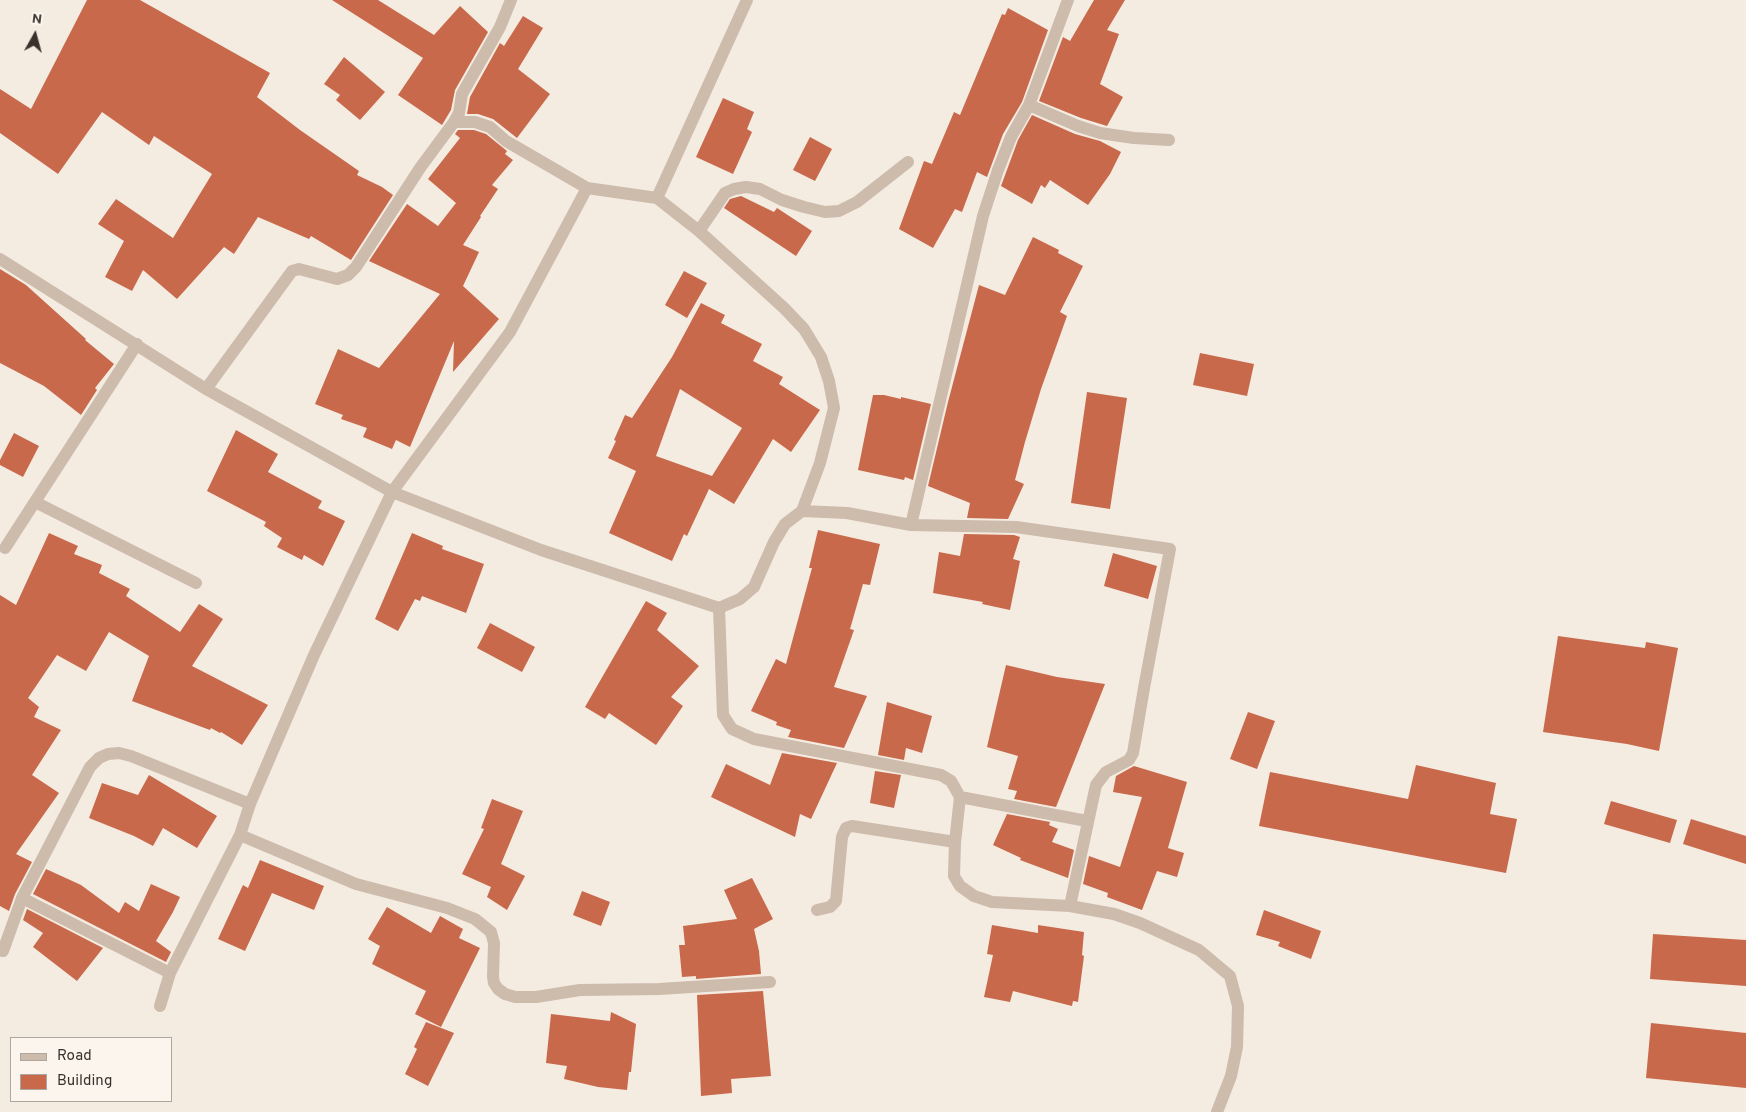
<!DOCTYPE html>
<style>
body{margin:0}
#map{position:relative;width:1746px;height:1112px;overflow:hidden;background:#f4ebe1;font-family:Overpass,sans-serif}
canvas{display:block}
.legend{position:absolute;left:10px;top:1037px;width:162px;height:65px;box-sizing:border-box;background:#fbf5ee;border:1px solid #aea6a0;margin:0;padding:6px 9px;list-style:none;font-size:15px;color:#3b302b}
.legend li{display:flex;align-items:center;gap:10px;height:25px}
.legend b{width:25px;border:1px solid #aea6a0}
.north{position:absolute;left:10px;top:10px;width:50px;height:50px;-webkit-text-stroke:4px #fbf5ee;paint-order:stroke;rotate:7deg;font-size:14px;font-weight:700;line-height:20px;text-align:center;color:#3b302b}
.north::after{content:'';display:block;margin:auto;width:18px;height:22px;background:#3b302b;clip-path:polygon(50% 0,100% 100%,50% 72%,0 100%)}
</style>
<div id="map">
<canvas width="1746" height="1112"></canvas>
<ul class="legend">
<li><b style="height:6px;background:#cdbbac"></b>Road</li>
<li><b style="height:14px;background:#c8694b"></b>Building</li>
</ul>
<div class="north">N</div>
</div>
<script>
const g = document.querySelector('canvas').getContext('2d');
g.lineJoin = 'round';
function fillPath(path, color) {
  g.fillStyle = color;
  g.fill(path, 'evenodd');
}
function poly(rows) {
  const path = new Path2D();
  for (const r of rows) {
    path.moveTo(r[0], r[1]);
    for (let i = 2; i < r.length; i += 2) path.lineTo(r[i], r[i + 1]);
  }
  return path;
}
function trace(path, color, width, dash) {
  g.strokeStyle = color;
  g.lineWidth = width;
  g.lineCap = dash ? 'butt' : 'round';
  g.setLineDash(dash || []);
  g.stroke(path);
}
fillPath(poly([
 [87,0,140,0,270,73,257,97,300,130,359,171,357,175,382,187,393,195,351,260,311,236,309,239,258,217,234,254,224,247,177,299,143,270,132,291,105,277,124,241,98,224,116,199,173,238,212,174,154,136,149,145,102,112,58,174,0,133,0,89,31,109],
 [332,0,378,0,434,35,460,6,488,32,455,90,451,110,442,125,398,95,423,58],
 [1094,0,1125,0,1107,30,1119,34,1100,84,1123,97,1107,126,1081,118,1039,101,1063,37,1070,41],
 [1008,8,1048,30,1022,102,1003,134,987,177,977,172,962,212,955,209,933,248,899,229,924,161,932,164,954,112,960,115,1002,14,1005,15],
 [523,16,543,28,518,69,550,94,517,138,493,119,478,114,467,114,470,97,500,43,504,46],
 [344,57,385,92,360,120,336,100,340,95,324,84],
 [723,98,754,112,747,129,752,132,733,174,696,157],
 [1032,115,1075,134,1100,141,1121,152,1110,174,1088,205,1050,180,1045,188,1041,185,1032,204,1001,186,1018,140],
 [458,130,474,130,486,134,507,151,505,154,513,160,492,185,498,189,480,216,481,217,463,245,479,252,463,286,499,319,453,372,454,341,410,447,396,440,392,449,363,437,367,428,341,419,343,415,315,404,338,349,379,368,440,294,369,261,407,204,438,226,456,203,428,179,460,138,455,134],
 [810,137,832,149,815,181,793,170],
 [741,196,774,212,777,208,812,231,796,256,724,208,730,199],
 [1033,237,1059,250,1058,253,1083,266,1060,312,1067,316,1041,389,1025,442,1015,480,1024,484,1008,519,967,518,970,503,928,486,948,402,979,285,1005,295],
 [0,269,26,285,86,339,85,340,114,364,95,388,97,390,81,415,44,386,0,363],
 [684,271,707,283,687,318,665,305],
 [701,303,725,315,721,323,762,344,753,361,783,377,779,384,820,410,791,452,773,439,734,504,709,489,687,536,684,534,672,561,609,533,636,471,608,458,616,441,614,440,625,415,632,418,672,357],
 [680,389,742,428,712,476,656,456],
 [1200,353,1254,364,1247,396,1193,385],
 [1087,392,1127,398,1110,509,1071,503],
 [873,395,884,395,901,399,901,397,931,404,913,480,905,477,904,480,858,470],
 [236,430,278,454,268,472,322,501,318,508,345,521,323,566,304,555,302,560,277,547,282,538,264,526,266,522,207,491],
 [14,433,39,446,23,477,0,465,0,460],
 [818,530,880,544,870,585,863,584,850,629,854,630,834,687,867,696,844,748,788,737,791,730,776,725,777,722,751,711,776,659,786,664,812,568,809,568],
 [49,533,78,546,74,554,102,565,99,573,130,589,126,596,180,632,199,604,223,619,192,666,268,705,242,745,221,732,220,733,211,728,210,730,132,701,149,656,109,632,86,671,57,655,28,698,39,707,34,717,61,730,32,775,59,793,16,854,32,862,15,894,9,911,0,906,0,595,16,605],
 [412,533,443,546,442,549,484,564,466,613,422,596,420,601,415,599,398,631,375,619],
 [964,534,1014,535,1020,537,1013,559,1020,561,1010,610,982,604,983,602,933,593,939,552,960,556],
 [1113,553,1157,566,1148,599,1104,586],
 [646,601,667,613,657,630,699,666,671,697,683,706,656,745,609,713,605,719,585,707],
 [490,623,535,647,522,672,477,648],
 [1558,636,1645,648,1646,642,1678,648,1659,751,1627,744,1543,732],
 [1006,665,1057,677,1105,684,1056,807,1014,799,1017,791,1008,789,1018,756,987,747],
 [887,702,932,716,922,753,906,748,904,760,878,755],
 [1248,712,1275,721,1257,769,1230,759],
 [782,753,837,763,811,819,800,814,795,837,711,797,726,764,770,785],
 [1416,765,1496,783,1490,814,1517,819,1506,873,1259,826,1270,772,1408,799],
 [1134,766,1187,782,1168,848,1184,853,1177,877,1157,871,1142,910,1107,897,1108,893,1083,884,1089,856,1120,867,1142,797,1113,792,1116,776],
 [875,771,901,775,894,808,870,803],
 [149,775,217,816,197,848,163,828,153,846,134,836,89,818,102,783,138,795],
 [492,799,523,811,501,864,525,876,507,910,487,897,491,887,462,874,484,829,481,828],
 [1611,801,1677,820,1670,843,1604,824],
 [1007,814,1050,822,1049,825,1058,829,1052,842,1074,850,1068,878,1020,860,1021,858,993,845],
 [1691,819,1746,836,1746,864,1683,844],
 [260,860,324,886,314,910,272,893,245,951,218,939,243,885,248,888],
 [46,869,81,885,119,913,125,902,139,911,151,884,180,897,173,912,156,941,171,952,166,962,33,894],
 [752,878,773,919,754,929,759,951,761,974,696,979,696,976,682,977,679,945,685,945,683,926,737,919,724,890],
 [582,891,610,902,601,926,573,915],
 [387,907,431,933,440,916,463,929,459,938,480,948,441,1027,415,1014,426,991,372,964,380,946,368,939],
 [27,909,103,948,77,981,33,947,43,933,23,920],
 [1264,910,1321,931,1311,959,1278,946,1280,942,1256,935],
 [992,925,1038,933,1038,925,1084,932,1082,955,1084,956,1078,1002,1073,1001,1072,1006,1013,991,1010,1002,984,997,993,955,987,954],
 [1653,934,1746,940,1746,986,1650,979],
 [763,991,771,1076,731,1079,732,1093,701,1096,697,995],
 [611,1012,636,1024,631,1072,629,1072,627,1090,598,1087,564,1079,567,1066,546,1063,551,1014,610,1021],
 [426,1022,454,1033,428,1086,405,1074,417,1049,414,1047],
 [1651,1023,1746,1033,1746,1088,1646,1078]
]), '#c8694b');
trace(poly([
 [511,0,500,27,462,94,459,113,454,122,475,122,490,127,506,141,587,188,657,198,699,231,784,308,804,329,821,357,829,381,834,408,820,463,802,511],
 [1029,105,1078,126,1100,133,1134,138,1169,140],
 [657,198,747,0],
 [699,231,725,193,734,189,746,187,760,189,782,200,804,207,825,212,839,211,857,202,908,162],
 [0,259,206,389,392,492,541,550,719,608,740,599,754,587,774,542,785,524,802,511,847,513,911,525,1016,527,1170,549,1144,688,1133,753,1129,760,1106,772,1096,785,1070,906],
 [206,389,292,271,299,269,337,279,348,275,356,267,420,168,454,122],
 [35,502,196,583],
 [911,525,983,216,998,170,1011,137,1029,105,1068,0],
 [5,548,137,344],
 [719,608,723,715,732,729,754,739,941,775,951,781,960,797,955,842,954,876,960,886,974,896,992,902,1070,906,1114,914,1140,923,1199,950,1230,976,1238,1006,1237,1047,1231,1076,1217,1112],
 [960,797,1087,821],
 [240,835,356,884,447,908,475,919,491,932,494,943,493,977,494,983,498,989,505,994,515,997,536,997,580,990,659,989,770,982],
 [22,898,170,973],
 [817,910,830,907,836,901,842,837,846,828,852,826,955,842],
 [3,951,22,898,90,767,99,758,108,754,119,753,131,756,250,804],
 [160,1006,170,973,240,835,250,804,314,655,392,492,510,332,587,188]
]), '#cdbbac', 12);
</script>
